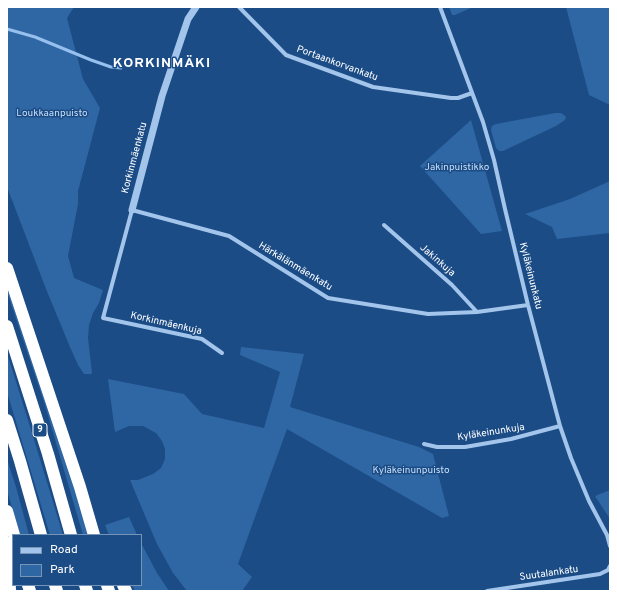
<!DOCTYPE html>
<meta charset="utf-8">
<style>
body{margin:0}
#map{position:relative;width:617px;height:598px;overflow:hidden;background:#1b4c86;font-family:Overpass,sans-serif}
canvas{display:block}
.frame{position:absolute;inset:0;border:8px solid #fff;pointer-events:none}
.legend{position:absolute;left:12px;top:534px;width:130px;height:52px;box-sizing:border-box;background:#1b4c86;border:1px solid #7694b6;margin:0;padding:5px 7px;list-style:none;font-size:12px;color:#fff}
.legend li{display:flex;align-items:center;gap:8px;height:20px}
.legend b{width:20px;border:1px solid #7694b6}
</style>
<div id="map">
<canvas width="617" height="598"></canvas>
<div class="frame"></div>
<ul class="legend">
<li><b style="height:5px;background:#a3c5eb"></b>Road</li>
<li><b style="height:11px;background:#2f66a4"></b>Park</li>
</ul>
</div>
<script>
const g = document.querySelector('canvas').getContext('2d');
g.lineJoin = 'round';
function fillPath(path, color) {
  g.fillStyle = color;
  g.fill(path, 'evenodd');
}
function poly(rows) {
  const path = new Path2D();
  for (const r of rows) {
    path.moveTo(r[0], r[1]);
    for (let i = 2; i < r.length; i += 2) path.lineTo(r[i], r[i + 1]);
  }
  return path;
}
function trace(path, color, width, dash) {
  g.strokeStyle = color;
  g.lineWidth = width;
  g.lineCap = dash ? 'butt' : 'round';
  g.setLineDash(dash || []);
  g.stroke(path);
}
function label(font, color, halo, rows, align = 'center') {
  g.font = font + ' Overpass,sans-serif';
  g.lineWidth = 3;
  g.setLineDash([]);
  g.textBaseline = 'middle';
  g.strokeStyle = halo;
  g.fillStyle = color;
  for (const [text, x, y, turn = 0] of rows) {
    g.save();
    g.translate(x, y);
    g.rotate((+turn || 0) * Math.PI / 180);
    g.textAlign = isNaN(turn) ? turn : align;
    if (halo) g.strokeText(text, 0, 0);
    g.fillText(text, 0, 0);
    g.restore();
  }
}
fillPath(poly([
 [7,7,74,7,67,18,83,79,100,108,78,191,78,204,68,256,74,278,103,290,99,303,93,313,89,325,88,338,92,373,91,374,84,374,78,365,70,347,46,289,7,187],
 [449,7,473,7,455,15,452,15],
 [566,7,610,7,610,105,589,95],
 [555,113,561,113,564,115,566,117,565,120,556,126,503,151,499,151,496,148,491,130,492,126,496,124],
 [471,120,502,231,481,234,420,166],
 [610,181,610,233,557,239,552,227,525,214,570,199],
 [7,282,36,362,89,535,83,535,44,402,7,292],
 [241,347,304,354,290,407,419,447,433,454,449,516,442,518,287,429,238,564,252,577,242,591,187,591,173,573,157,544,130,480,138,480,153,474,161,468,165,459,165,449,162,441,156,433,143,426,129,426,115,432,108,379,184,394,202,414,264,428,280,372,240,355],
 [7,353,32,433,63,535,50,535,7,392],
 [7,459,16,487,29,535,20,535,7,490],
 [610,490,610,519,595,496],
 [129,517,137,535,109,535,105,525],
 [141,543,157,573,169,591,135,591,132,585,141,585]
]), '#2f66a4');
trace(poly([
 [7,29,35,37,91,60,111,67,121,68]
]), '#96c0ed', 3);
trace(poly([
 [239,7,286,55,373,87,451,98,458,98,472,93],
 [440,7,483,122,494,160,505,209,528,305,560,426,571,458,589,501,607,535,610,546],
 [384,225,452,285,477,312],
 [222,353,202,339,103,318,132,210,229,236,328,298,428,314,477,312,528,305],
 [424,444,437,447,465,447,511,439,560,426],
 [487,591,600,574,608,570,610,566]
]), '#a3c5eb', 4);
trace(poly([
 [132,210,162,96,188,19,196,7]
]), '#a3c5eb', 7);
trace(poly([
 [7,268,80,487,94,535],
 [7,326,48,454,71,535],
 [7,420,20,461,41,535],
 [7,511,14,535],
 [7,543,9,557,10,591],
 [28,585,30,591],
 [55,585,57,591],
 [85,585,87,591],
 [107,585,109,591],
 [123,585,126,591]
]), '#fff', 12);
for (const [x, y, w] of [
 [40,430,14]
]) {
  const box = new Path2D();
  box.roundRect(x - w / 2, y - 7, w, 14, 3);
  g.fillStyle = '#1b4c86';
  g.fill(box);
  trace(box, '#fff', 1);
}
label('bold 9px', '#fff', null, [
 ["9",40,430]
]);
label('10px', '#fff', '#1b4c86', [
 ["Portaankorvankatu",337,64,20],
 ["Korkinmäenkatu",135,158,-75],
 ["Jakinkuja",437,261,41],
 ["Härkälänmäenkatu",295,267,31],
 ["Kyläkeinunkatu",530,276,76],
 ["Korkinmäenkuja",166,324,13],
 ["Kyläkeinunkuja",491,433,-9],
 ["Suutalankatu",549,574,-8]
]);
label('10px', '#c8dff8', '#1b4c86', [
 ["Loukkaanpuisto",52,114],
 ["Jakinpuistikko",457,168],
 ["Kyläkeinunpuisto",411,471]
]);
g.letterSpacing = '1px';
label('bold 14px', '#fff', '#1b4c86', [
 ["KORKINMÄKI",162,64]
]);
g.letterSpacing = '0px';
</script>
